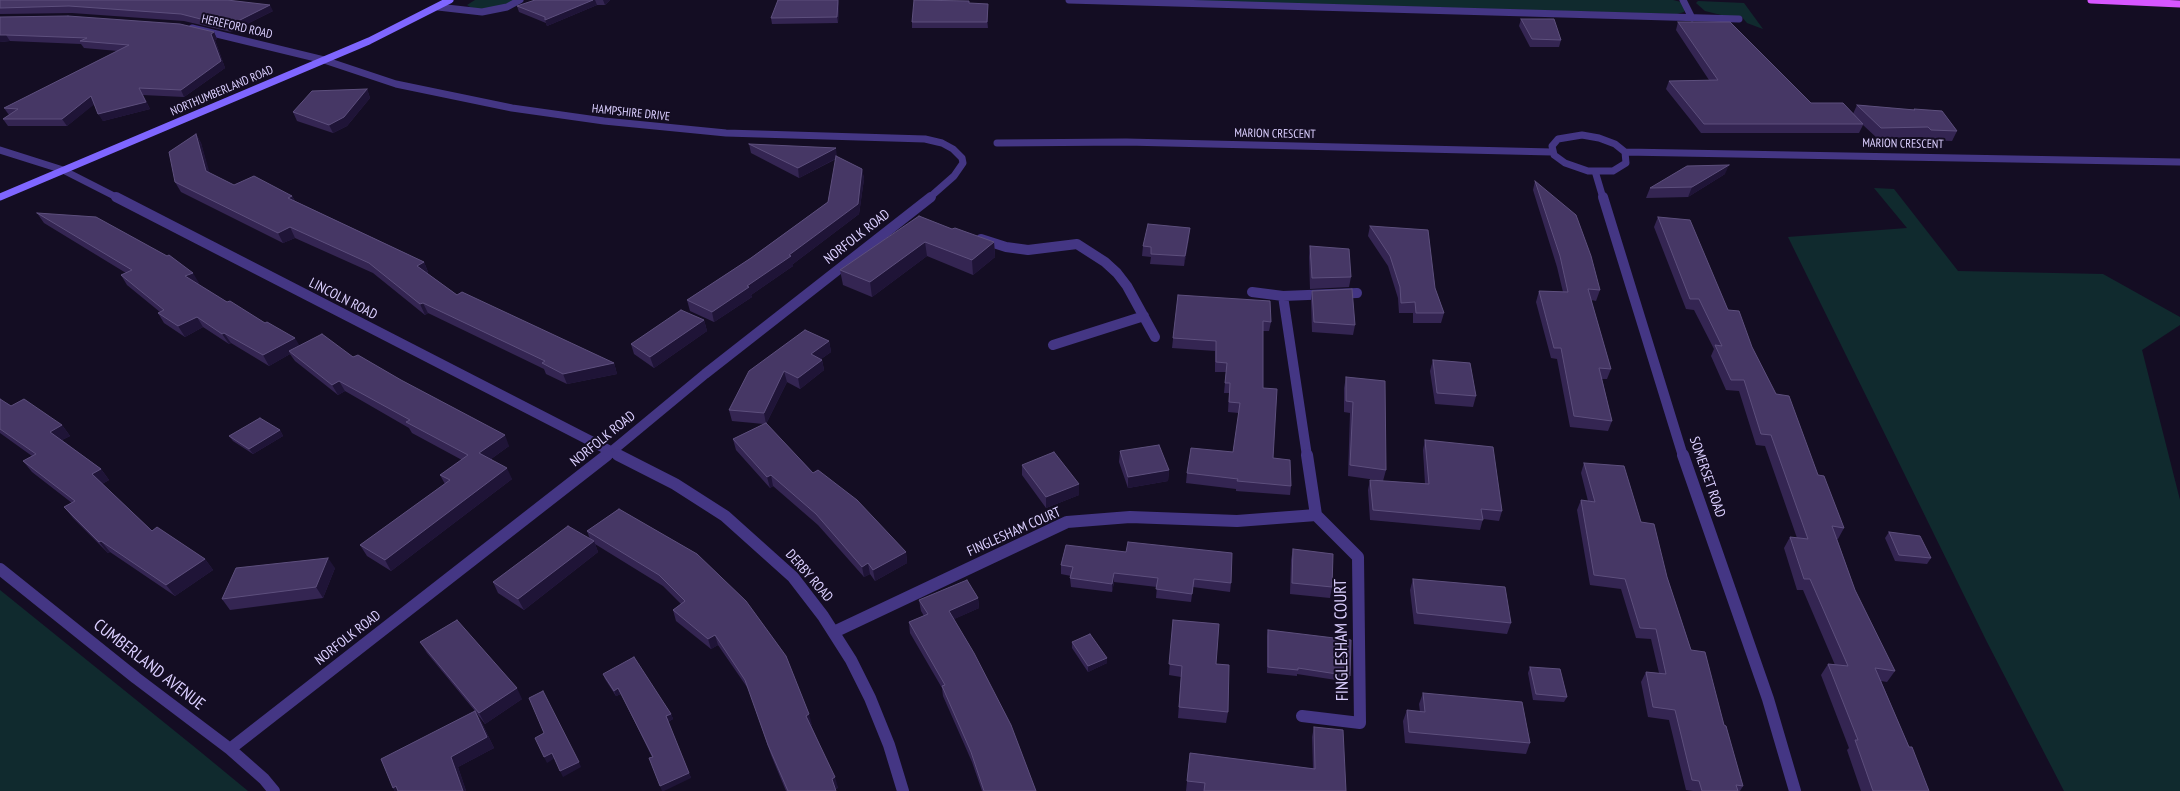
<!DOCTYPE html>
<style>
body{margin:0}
canvas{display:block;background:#140d23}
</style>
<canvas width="2180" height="791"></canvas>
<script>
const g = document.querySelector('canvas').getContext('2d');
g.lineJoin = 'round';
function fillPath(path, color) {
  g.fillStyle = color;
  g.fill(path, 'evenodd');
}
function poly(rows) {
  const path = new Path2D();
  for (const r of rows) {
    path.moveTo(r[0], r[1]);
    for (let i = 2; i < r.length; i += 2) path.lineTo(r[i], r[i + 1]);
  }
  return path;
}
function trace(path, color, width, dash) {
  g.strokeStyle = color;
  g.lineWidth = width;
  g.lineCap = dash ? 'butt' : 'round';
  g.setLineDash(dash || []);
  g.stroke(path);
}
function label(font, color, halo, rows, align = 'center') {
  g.font = font + ' "PT Sans Narrow",sans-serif';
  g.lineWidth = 4;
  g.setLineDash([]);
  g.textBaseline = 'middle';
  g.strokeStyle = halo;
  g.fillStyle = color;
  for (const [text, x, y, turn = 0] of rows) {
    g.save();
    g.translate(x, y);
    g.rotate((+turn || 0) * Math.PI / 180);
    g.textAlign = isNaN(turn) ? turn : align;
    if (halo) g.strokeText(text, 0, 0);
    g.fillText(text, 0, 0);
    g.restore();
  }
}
fillPath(poly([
 [475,0,516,0,509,4,487,9,473,9,467,5],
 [1156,0,1673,0,1681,2,1685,9,1684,12,1677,14],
 [1698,1,1744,3,1763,29,1747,23,1741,16,1725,16,1705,11,1696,3],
 [1874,188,1894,189,1958,271,2103,274,2180,317,2180,325,2142,350,2180,500,2180,791,2064,791,1987,642,1788,237,1907,228],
 [0,590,197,749,248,791,0,791]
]), '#102a2e');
trace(poly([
 [1069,0,1739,19],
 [1683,0,1692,18],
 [438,7,482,12,507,7,520,0],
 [192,28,324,60,396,84,512,108,604,121,726,133,925,139,942,143,953,149,962,158,963,163,954,176,929,198],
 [1582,135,1599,138,1615,144,1625,152,1626,163,1613,171,1588,171,1565,163,1554,155,1552,146,1558,139,1582,135],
 [997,143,1126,142,1552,152],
 [0,150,63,170,118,198],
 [1625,152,2180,162],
 [1595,171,1603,198]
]), '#443684', 7);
trace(poly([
 [116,197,620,456],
 [1603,197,1683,456],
 [981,239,1006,247,1028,250,1077,244,1105,262,1117,273,1127,286,1155,337],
 [1252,292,1283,296],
 [1053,345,1144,316],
 [606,456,705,374,931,197],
 [1307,456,1283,296,1357,293]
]), '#443684', 10);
trace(poly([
 [618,455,675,484,725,516,793,577,823,616,851,660,870,698,889,745,903,791],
 [1307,455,1316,515],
 [1683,455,1768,699,1795,791],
 [0,569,136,678,230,749,264,779,274,791],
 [834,632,1067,522,1130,517,1237,521,1316,515,1358,557,1360,723,1302,716],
 [230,749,607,455]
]), '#443684', 12);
trace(poly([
 [0,197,369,41,450,0]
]), '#7f66ff', 7);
trace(poly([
 [2091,0,2180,4]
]), '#d756ff', 7);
fillPath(poly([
 [0,0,273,11,231,32,184,21,72,13,0,14],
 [535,0,610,0,605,5,597,5,547,26,546,23,519,12,517,6],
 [838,0,839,6,838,23,772,24,771,18],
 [969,3,988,10,988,28,912,28,912,22],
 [0,17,214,32,217,39,215,40,225,68,184,97,143,95,150,109,103,121,94,104,67,126,8,126,3,119,9,115,4,108,118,51,84,48,81,44,10,41,0,42],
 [1521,19,1561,40,1559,47,1530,47,1519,26],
 [1678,22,1811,103,1853,114,1857,105,1913,110,1914,109,1957,131,1952,141,1926,140,1923,137,1877,138,1863,125,1859,133,1701,133,1666,89,1669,81,1709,80,1676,30],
 [367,89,370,98,347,126,333,133,297,121,293,112],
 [196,134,201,143,209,173,234,185,292,196,295,201,424,262,428,272,427,273,457,295,614,363,617,374,567,384,546,374,544,369,428,313,425,315,373,273,295,238,283,243,181,192,175,182],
 [749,144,837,157,862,169,864,179,859,214,793,264,793,266,751,295,752,297,714,322,690,311,687,300,751,258,828,202,836,159,799,178,751,153],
 [1725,174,1688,197,1646,198,1650,188],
 [1535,181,1600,290,1596,301,1591,300,1611,369,1607,379,1602,379,1612,421,1608,431,1570,427,1557,359,1551,358,1536,302,1539,291,1563,292,1557,267,1533,190],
 [37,213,199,283,197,284,299,346,353,357,509,446,491,459,512,479,391,571,367,556,360,545,445,484,440,475,462,460,412,433,409,428,345,391,338,395,295,361,290,354,269,366,231,343,229,344,203,327,185,337,164,323,158,313,160,312,127,285,121,275,126,273,44,223],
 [1658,217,1728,310,1752,347,1844,528,1838,539,1837,539,1855,590,1895,671,1887,682,1881,681,1909,747,1929,791,1861,791,1847,750,1849,748,1821,675,1828,664,1835,665,1803,590,1797,590,1784,548,1790,537,1797,538,1765,446,1756,445,1739,391,1726,390,1711,356,1714,349,1694,310,1686,309,1654,227],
 [1370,226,1435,288,1444,313,1441,323,1413,323,1413,313,1399,313,1398,298,1388,266,1368,236],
 [952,229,994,242,995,257,973,275,927,256,872,297,843,285,840,270],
 [1189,238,1184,266,1150,264,1151,257,1142,256,1143,246],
 [1310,246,1351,277,1349,287,1310,289,1309,257],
 [1312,291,1355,325,1353,335,1312,332,1311,301],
 [1178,295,1271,322,1269,331,1263,331,1263,388,1273,458,1291,486,1290,495,1236,491,1236,489,1186,483,1187,473,1233,452,1239,413,1228,412,1229,393,1224,393,1226,372,1215,372,1215,351,1172,348],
 [704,320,707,331,654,368,634,354,631,344],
 [829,341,831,352,821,359,822,360,824,370,800,389,787,382,766,424,813,473,906,552,907,563,875,581,870,574,864,577,818,525,773,486,770,488,736,450,733,439,764,424,732,421,729,410],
 [1433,360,1476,396,1473,407,1435,404,1430,371],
 [1346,377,1386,470,1383,481,1348,476,1350,413,1344,412,1344,388],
 [0,399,11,406,62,425,70,436,62,440,101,469,109,480,102,484,152,531,205,559,213,570,175,596,110,552,108,553,73,518,64,507,72,503,32,472,23,461,32,456,0,433],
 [280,430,283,436,253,454,233,441,229,436],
 [1425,440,1502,511,1499,521,1483,519,1480,530,1370,520,1368,490,1370,480,1425,484,1423,450],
 [1120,451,1169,470,1168,481,1128,488,1119,462],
 [1584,463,1641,522,1667,577,1691,650,1724,725,1743,786,1740,791,1693,791,1686,790,1669,720,1648,717,1641,682,1646,672,1659,673,1651,639,1636,638,1621,589,1590,585,1577,510,1581,500,1588,501,1581,473],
 [1022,465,1079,495,1046,508,1022,475],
 [619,509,812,725,811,725,838,788,835,789,836,791,786,791,771,755,749,690,718,645,711,649,676,621,673,610,681,604,663,586,595,544,598,552,524,610,498,593,493,582,590,539,587,531],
 [1889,532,1931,558,1927,564,1895,561,1885,538],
 [1293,549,1332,587,1330,598,1290,594,1291,560],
 [1126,552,1231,583,1230,592,1193,587,1191,602,1156,598,1157,587,1114,582,1112,592,1071,587,1070,578,1071,576,1061,574,1061,565],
 [335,568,323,598,230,610,222,599],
 [1413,579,1511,623,1507,634,1414,624,1410,590],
 [978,598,979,608,954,619,1036,791,982,791,972,762,943,696,942,688,910,633,909,622,924,616,921,611,919,600],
 [1173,620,1216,664,1228,712,1226,723,1178,718,1181,677,1169,675],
 [1268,630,1350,676,1349,682,1297,674,1297,676,1267,673,1267,636],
 [420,642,522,699,485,724,475,711,481,721,494,748,458,767,466,791,395,791,393,788,475,711,427,653],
 [1072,642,1107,658,1107,663,1088,672,1072,648],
 [1530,667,1567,697,1564,702,1533,700,1528,673],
 [603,674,671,714,673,719,668,722,691,778,652,757,621,694,616,696,605,679],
 [1423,693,1530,743,1526,754,1405,743,1403,721,1407,710,1420,712,1419,704],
 [1314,727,1346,791,1186,791,1190,753,1313,769,1312,737]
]), '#342552');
fillPath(poly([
 [593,0,595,0,597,5,547,26,545,20],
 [603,0,610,0,605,5],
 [838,0,839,6,838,23,837,17],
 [988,4,988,28,987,22],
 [270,5,273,11,231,32,228,26],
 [214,32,217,39,215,40,225,68,184,97,181,90,211,34],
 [0,35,6,35,10,41,0,42],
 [139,88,150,109,103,121,98,114],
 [367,89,370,98,347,126,333,133,329,125],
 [91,96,96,103,67,126,62,119],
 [196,134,201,143,212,181,206,171],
 [836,148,837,158,799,178,798,168],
 [1729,165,1725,174,1688,197,1692,187],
 [862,169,864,179,859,214,793,264,793,266,751,295,752,297,714,322,712,312,789,255],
 [292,196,297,206,288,198],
 [290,227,295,238,283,243,278,233],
 [1190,228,1189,238,1184,266,1185,256],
 [925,242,927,256,872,297,870,282],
 [994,242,995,257,973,275,972,260],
 [424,262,428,272,422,276,417,266],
 [193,273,199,283,191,287,185,276],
 [423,303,428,313,425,315,420,304],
 [197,317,203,327,185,337,178,326],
 [704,320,707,331,654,368,650,357],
 [224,333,231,343,229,344,222,334],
 [295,338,301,348,289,351,290,354,269,366,263,355],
 [829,341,831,352,813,365,811,354],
 [822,360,824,370,800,389,798,378],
 [614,363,617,374,567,384,563,374],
 [784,371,787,382,766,424,764,413],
 [339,381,345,391,338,395,332,385],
 [62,425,70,436,58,442,50,432],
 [280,430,283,436,253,454,249,449],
 [505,435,509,446,484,464,479,453],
 [507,468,512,479,391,571,385,560],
 [101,469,109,480,100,485,92,474],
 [1169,470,1168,481,1128,488,1128,477],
 [771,475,773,486,770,488,767,477],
 [1079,484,1079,495,1046,508,1046,497],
 [101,541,110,552,108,553,99,542],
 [594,541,598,552,524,610,518,599],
 [906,552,907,563,875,581,873,570],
 [328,558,335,568,323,598,316,587],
 [205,559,213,570,175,596,166,585],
 [868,563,870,574,864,577,862,567],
 [1114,573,1114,582,1112,592,1112,584],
 [978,598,979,608,950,621,949,611],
 [715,635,718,645,711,649,708,639],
 [1107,658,1107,663,1088,672,1088,666],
 [517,688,522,699,485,724,479,713],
 [618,688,621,694,616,696,614,691],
 [475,711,481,721,494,748,458,767,466,791,463,791,451,757],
 [671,714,673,719,668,722,666,716],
 [809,714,812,725,809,726,806,716],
 [552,753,555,758,547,763,544,757],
 [579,762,581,767,563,777,560,771],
 [689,773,691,778,664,791,662,791,660,786],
 [835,777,838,788,835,789,832,779],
 [396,786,400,791,395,791,393,788]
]), '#1f1437');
const building = poly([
 [0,0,227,0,270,5,228,26,181,14,69,6,0,8,0,0],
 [535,0,593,0,545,20,545,17,517,6,535,0],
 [778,0,838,0,837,17,771,18,778,0],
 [914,0,969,1,969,3,988,4,987,22,912,22,914,0],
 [68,16,180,24,214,32,211,34,221,61,181,90,139,88,146,102,98,114,91,96,62,119,3,119,18,109,4,108,129,45,80,41,87,38,6,35,0,35,0,17,68,16],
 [1521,19,1554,19,1561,40,1532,39,1521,19],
 [1678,22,1730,22,1811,103,1843,103,1863,124,1704,124,1669,81,1718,80,1678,22],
 [367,89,344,117,329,125,293,112,312,91,367,89],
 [1857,105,1915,110,1914,109,1942,111,1957,131,1931,130,1928,127,1881,128,1857,105],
 [196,134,206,171,234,185,254,176,292,196,288,198,424,262,417,266,457,295,462,292,614,363,563,374,542,363,545,361,423,303,420,304,369,263,290,227,278,233,175,182,169,152,196,134],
 [749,144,836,148,798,168,749,144],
 [836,156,862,169,858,204,789,255,791,256,747,286,749,287,712,312,687,300,751,258,828,202,836,156],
 [1729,165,1692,187,1650,188,1687,166,1729,165],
 [1535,181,1576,215,1591,256,1600,290,1588,289,1611,369,1599,368,1612,421,1574,416,1561,348,1554,348,1539,291,1568,292,1560,256,1535,181],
 [37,213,96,217,167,256,169,255,193,273,185,276,227,302,230,301,265,323,267,322,295,338,263,355,224,333,222,334,197,317,178,326,158,313,164,310,121,275,132,270,37,213],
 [919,216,952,229,955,228,994,242,972,260,925,242,870,282,840,270,919,216],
 [1658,217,1690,220,1728,310,1739,311,1752,347,1776,394,1789,396,1818,475,1824,476,1844,528,1832,526,1855,590,1895,671,1875,668,1909,747,1912,747,1929,791,1873,791,1855,740,1858,740,1828,664,1848,666,1810,579,1804,579,1790,537,1808,539,1771,435,1761,434,1744,380,1731,380,1715,345,1722,346,1699,299,1690,299,1658,217],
 [1148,224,1190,228,1185,256,1151,254,1151,247,1143,246,1148,224],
 [1370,226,1428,230,1435,288,1444,313,1416,313,1415,302,1401,303,1400,287,1390,256,1370,226],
 [1310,246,1349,249,1351,277,1312,278,1310,246],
 [1352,289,1355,325,1314,322,1312,291,1352,289],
 [1178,295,1270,301,1271,322,1263,321,1263,388,1277,389,1273,458,1290,460,1291,486,1237,481,1238,479,1187,473,1191,448,1233,452,1240,403,1229,402,1230,383,1225,383,1227,363,1216,362,1216,341,1173,338,1178,295],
 [681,310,704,320,650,357,631,344,681,310],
 [805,330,829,341,811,354,822,360,798,378,784,371,764,413,729,410,749,371,805,330],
 [322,334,353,357,358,355,401,380,505,435,479,453,507,468,385,560,360,545,450,480,440,475,468,455,406,422,410,420,339,381,332,385,289,351,322,334],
 [1433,360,1470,363,1476,396,1437,393,1433,360],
 [1346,377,1385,381,1386,470,1350,465,1353,402,1346,401,1346,377],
 [0,399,11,406,24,399,62,425,50,432,101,469,92,474,152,531,157,527,205,559,166,585,101,541,99,542,64,507,75,501,23,461,36,454,0,429,0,399],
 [260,418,280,430,249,449,229,436,260,418],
 [766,423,813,473,818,470,857,500,906,552,873,570,868,563,862,567,816,514,771,475,767,477,733,439,766,423],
 [1425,440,1493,447,1502,511,1481,509,1483,520,1373,510,1370,480,1429,484,1425,440],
 [1159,445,1169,470,1128,477,1120,451,1159,445],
 [1054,452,1079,484,1046,497,1022,465,1054,452],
 [1584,463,1624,466,1641,522,1654,524,1667,577,1691,650,1705,652,1724,725,1726,726,1743,786,1736,785,1738,791,1702,791,1699,781,1692,780,1675,710,1653,707,1646,672,1666,674,1656,629,1640,628,1625,579,1594,575,1581,500,1595,502,1584,463],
 [619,509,697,554,746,601,786,656,809,714,806,716,835,777,832,779,836,791,788,791,768,745,745,680,715,635,708,639,673,610,685,601,659,575,587,531,619,509],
 [568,526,594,541,518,599,493,582,568,526],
 [1889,532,1920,536,1931,558,1899,555,1889,532],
 [1128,542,1232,553,1231,583,1194,579,1192,594,1156,589,1158,578,1114,573,1112,584,1070,578,1073,567,1061,565,1066,545,1126,552,1128,542],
 [1293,549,1333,554,1332,587,1292,583,1293,549],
 [328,558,316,587,222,599,236,568,328,558],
 [1413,579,1505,587,1511,623,1417,613,1413,579],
 [967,580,978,598,949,611,974,653,1011,725,1036,791,984,791,971,752,942,686,945,685,909,622,928,614,919,600,967,580],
 [457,620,517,688,479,713,420,642,457,620],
 [1173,620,1219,624,1216,664,1229,665,1228,712,1179,707,1182,666,1169,664,1173,620],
 [1268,630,1351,640,1350,676,1298,668,1298,670,1268,667,1268,630],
 [1090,634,1107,658,1088,666,1072,642,1090,634],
 [634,657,671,714,666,716,689,773,660,786,649,758,653,757,618,688,614,691,603,674,634,657],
 [1530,667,1560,669,1567,697,1536,694,1530,667],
 [543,691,579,762,560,771,552,753,544,757,535,738,544,733,529,698,543,691],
 [1423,693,1522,702,1530,743,1409,732,1407,710,1425,712,1423,693],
 [475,711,487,737,451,757,463,791,398,791,396,786,393,788,381,759,475,711],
 [1314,727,1343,730,1346,791,1204,791,1205,783,1187,781,1190,753,1315,769,1314,727]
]);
fillPath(building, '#463765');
trace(building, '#5d4f7d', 1);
label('12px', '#dbcfff', '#140d23', [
 ["HEREFORD ROAD",237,27,13],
 ["NORTHUMBERLAND ROAD",222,91,-23],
 ["HAMPSHIRE DRIVE",631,113,6],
 ["MARION CRESCENT",1275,134,1],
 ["MARION CRESCENT",1903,144,1]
]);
label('14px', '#dbcfff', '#140d23', [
 ["NORFOLK ROAD",857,237,-38],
 ["LINCOLN ROAD",343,299,27],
 ["NORFOLK ROAD",603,439,-39],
 ["SOMERSET ROAD",1707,477,71],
 ["FINGLESHAM COURT",1014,532,-24],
 ["DERBY ROAD",809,576,49],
 ["NORFOLK ROAD",348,638,-38]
]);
label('17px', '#dbcfff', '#140d23', [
 ["FINGLESHAM COURT",1342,640,-91],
 ["CUMBERLAND AVENUE",149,665,38]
]);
</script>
